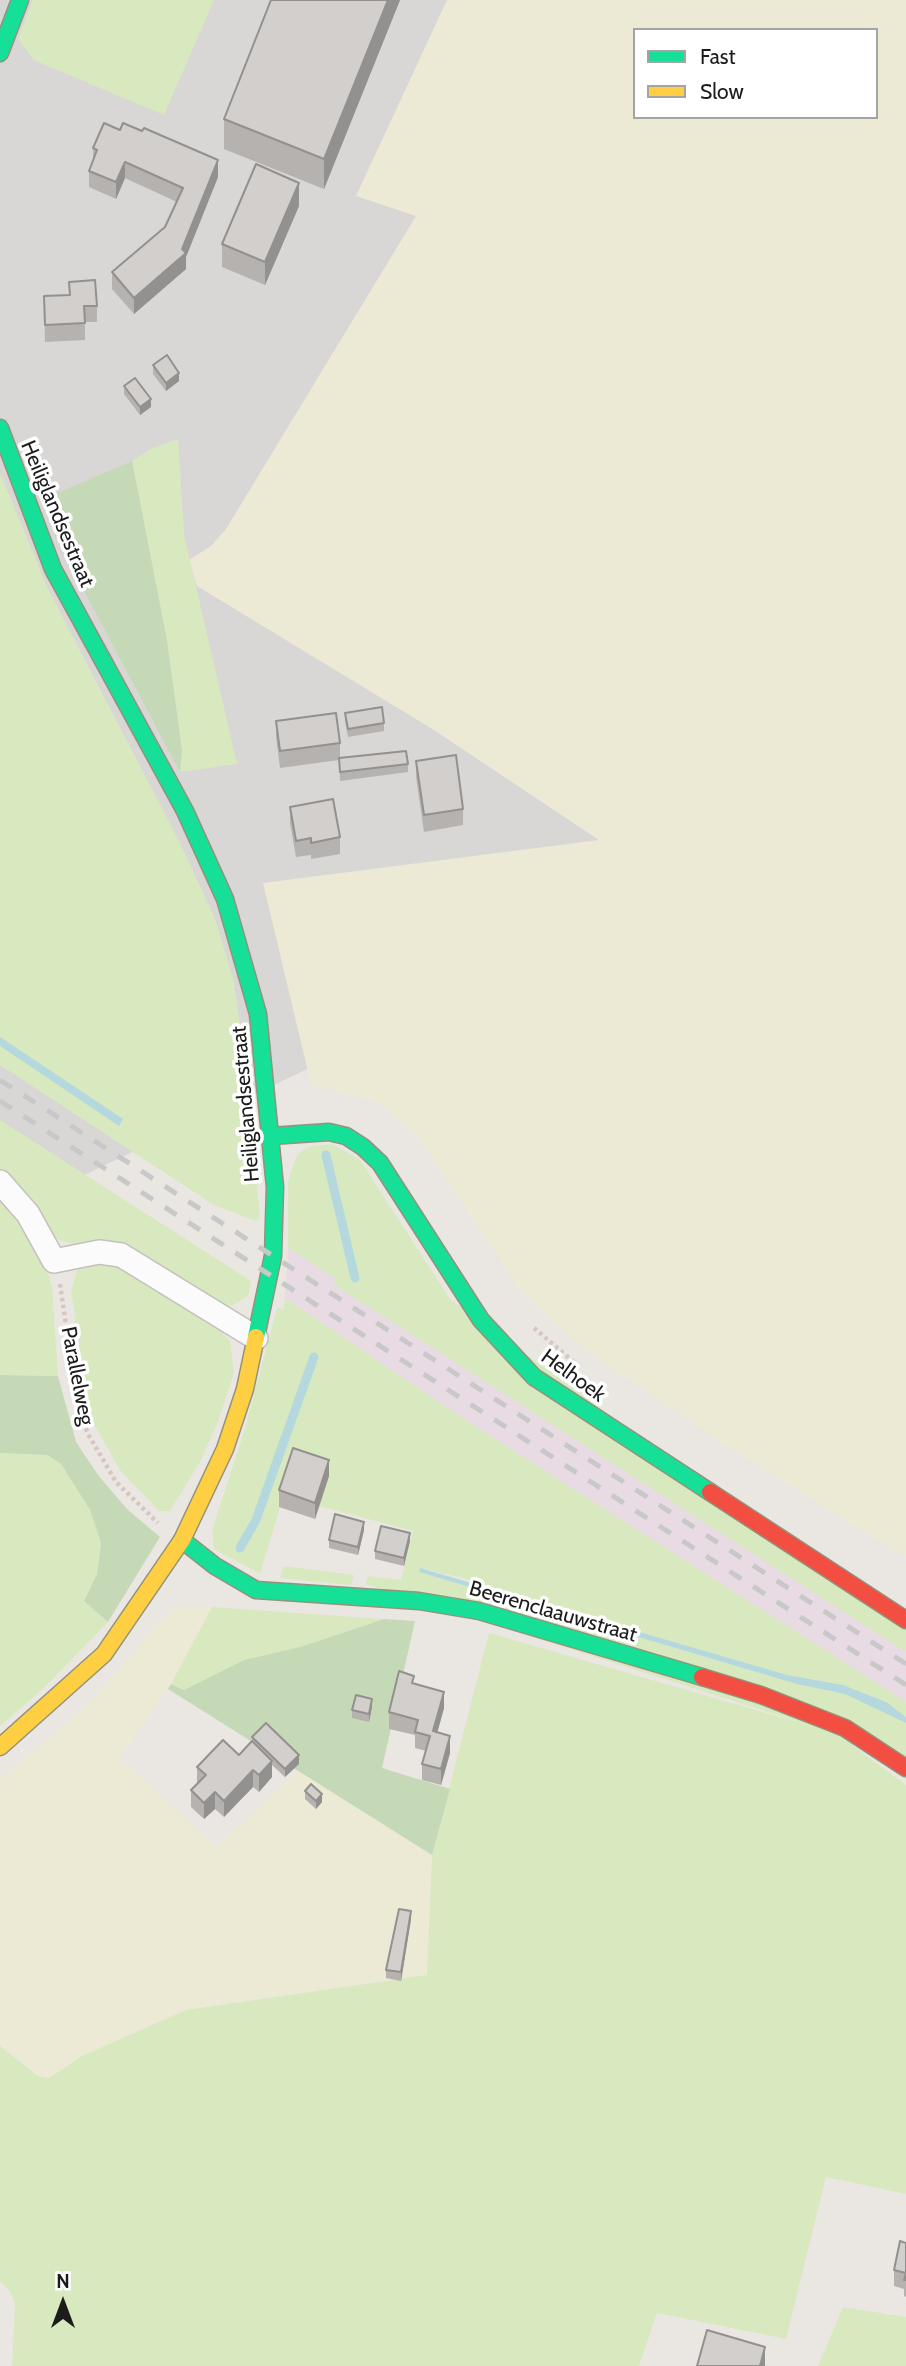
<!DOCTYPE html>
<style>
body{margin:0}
#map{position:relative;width:906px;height:2366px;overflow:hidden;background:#eae7e3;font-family:Cabin,sans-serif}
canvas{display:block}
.legend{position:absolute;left:633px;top:28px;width:245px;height:91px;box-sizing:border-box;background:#fff;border:2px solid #a4a4a4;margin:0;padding:9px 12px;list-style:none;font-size:21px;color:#1b1b1b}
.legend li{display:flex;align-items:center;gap:14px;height:35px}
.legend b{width:35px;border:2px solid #a4a4a4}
.north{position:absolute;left:28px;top:2268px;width:70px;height:70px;-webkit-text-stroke:5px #fff;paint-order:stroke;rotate:0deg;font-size:19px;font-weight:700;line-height:28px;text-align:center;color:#1b1b1b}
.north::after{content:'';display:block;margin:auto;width:24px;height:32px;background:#1b1b1b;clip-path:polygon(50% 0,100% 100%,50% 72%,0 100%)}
</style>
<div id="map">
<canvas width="906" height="2366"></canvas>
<ul class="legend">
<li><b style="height:9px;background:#16e098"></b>Fast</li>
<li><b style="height:9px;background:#ffcf43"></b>Slow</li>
</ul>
<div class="north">N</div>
</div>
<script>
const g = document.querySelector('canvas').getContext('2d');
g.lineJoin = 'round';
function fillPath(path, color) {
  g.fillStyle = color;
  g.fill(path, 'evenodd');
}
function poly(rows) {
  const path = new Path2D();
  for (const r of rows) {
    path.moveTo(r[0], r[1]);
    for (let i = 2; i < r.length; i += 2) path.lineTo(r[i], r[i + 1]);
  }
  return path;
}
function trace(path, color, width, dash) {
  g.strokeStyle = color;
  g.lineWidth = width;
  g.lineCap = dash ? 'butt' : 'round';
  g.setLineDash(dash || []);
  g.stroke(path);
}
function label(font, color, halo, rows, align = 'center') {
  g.font = font + ' Cabin,sans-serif';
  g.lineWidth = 7;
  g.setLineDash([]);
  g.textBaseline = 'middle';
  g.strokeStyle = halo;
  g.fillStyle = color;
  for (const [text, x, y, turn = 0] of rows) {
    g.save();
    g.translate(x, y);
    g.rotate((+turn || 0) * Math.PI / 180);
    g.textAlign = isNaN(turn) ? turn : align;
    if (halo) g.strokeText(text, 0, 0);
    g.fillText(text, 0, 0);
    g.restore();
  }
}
fillPath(poly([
 [0,0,583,0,516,135,742,359,570,950,421,1015,0,1215]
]), '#d9d7d5');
fillPath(poly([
 [289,1236,906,1634,906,1733,284,1310]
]), '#e8dbe4');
fillPath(poly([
 [447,0,906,0,906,1558,738,1453,580,1347,520,1290,417,1136,378,1102,311,1084,263,883,599,840,434,730,197,586,189,560,211,546,226,529,416,216,356,196],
 [635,30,876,30,876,117,635,117],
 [180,1606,212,1607,181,1670,120,1758,216,1847,298,1771,432,1855,427,1975,186,2010,82,2056,49,2079,38,2076,0,2046,0,1780,89,1704,164,1617]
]), '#ecead5');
fillPath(poly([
 [33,0,214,0,164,115,34,60,18,39],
 [178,439,184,535,237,764,180,772,182,751,167,641,132,461,152,448],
 [0,473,48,589,180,843,215,919,233,978,246,1062,260,1217,256,1221,214,1205,0,1065],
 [0,1120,251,1281,248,1296,233,1305,219,1306,122,1244,101,1241,77,1245,56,1239,18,1188,0,1171],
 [332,1144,360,1160,450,1299,906,1630,906,1652,333,1284,336,1279,288,1248,288,1182,292,1168,298,1154,308,1147],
 [0,1195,16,1212,45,1262,52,1287,58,1376,0,1375],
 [96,1262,116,1264,215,1325,230,1341,234,1373,218,1422,200,1462,170,1511,159,1511,120,1470,95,1426,87,1403,71,1290,77,1270],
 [285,1298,464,1419,906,1702,906,1756,366,1584,368,1576,401,1580,413,1531,319,1506,293,1464,260,1574,214,1549,212,1530,244,1432,277,1308,284,1309],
 [420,1568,466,1579,795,1683,419,1572],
 [0,1453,47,1455,61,1464,90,1510,101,1543,97,1574,85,1600,108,1622,45,1687,0,1726],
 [284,1566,354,1575,351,1585,280,1578],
 [212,1607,384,1619,300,1647,244,1660,184,1690,171,1684],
 [489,1633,836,1733,906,1785,906,2194,826,2177,786,2339,657,2313,639,2366,12,2366,15,2304,10,2291,0,2282,0,2046,38,2076,49,2078,82,2056,186,2010,427,1975,432,1855],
 [843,2307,906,2317,906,2366,818,2366]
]), '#d8e9c0');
fillPath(poly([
 [132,461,167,641,182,751,180,772,55,536,43,499],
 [0,1375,58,1376,76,1442,98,1475,127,1509,160,1537,108,1622,84,1601,97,1574,101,1543,90,1510,61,1464,47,1455,0,1453],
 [384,1619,415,1621,382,1768,450,1789,432,1855,168,1689,171,1684,184,1690,244,1660,300,1647]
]), '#c6d9b7');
fillPath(poly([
 [0,1037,123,1119,119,1126,0,1046],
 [420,1568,787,1675,843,1685,886,1702,906,1717,906,1723,845,1694,797,1684,419,1572]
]), '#b5d8df');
trace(poly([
 [326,1155,355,1278],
 [240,1548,256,1520,314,1357]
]), '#b5d8df', 9);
const street = poly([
 [0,1182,28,1214,54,1261,99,1252,121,1255,256,1338]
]);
const fast = poly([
 [0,53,20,0],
 [0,428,53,569,185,811,225,899,258,1014,275,1187,273,1256,256,1337],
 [271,1136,329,1132,346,1136,363,1147,380,1163,481,1320,534,1377,710,1492],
 [182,1540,215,1566,256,1590,419,1601,479,1611,702,1677]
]);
const slow = poly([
 [0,1747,104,1654,182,1540,225,1449,245,1389,256,1337]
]);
const jam = poly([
 [710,1492,906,1620],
 [702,1677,761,1695,845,1728,906,1768]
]);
trace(street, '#c2c1bf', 26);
trace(fast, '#93927b', 19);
trace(slow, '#93927b', 19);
trace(jam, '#93927b', 19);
trace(poly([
 [60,1284,78,1407,88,1434,116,1482,158,1523],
 [534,1328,575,1363]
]), '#d6c5c3', 4.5, [3.5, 3.5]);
trace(street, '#fcfbfb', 23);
trace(fast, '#16e098', 16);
trace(slow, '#ffcf43', 16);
trace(jam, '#f24e42', 16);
trace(poly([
 [0,1080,906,1664],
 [0,1101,906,1685]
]), '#c9c8c8', 5, [14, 14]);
fillPath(poly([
 [271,0,400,0,324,189,224,149,224,119],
 [93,148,218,177,186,257,186,269,134,314,112,289,112,272,165,227,177,202,125,178,116,199,89,187,89,171,93,160],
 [299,206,265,285,222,267,222,244],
 [69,282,97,306,97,322,85,322,85,340,45,342,44,296,69,295],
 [153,365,179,381,166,391,153,374],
 [124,386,151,407,140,415,124,394],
 [345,713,384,723,384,731,348,737,345,721],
 [276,721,340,743,340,758,408,764,408,772,340,781,339,760,280,768,276,737],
 [416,761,463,809,463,825,424,832,416,777],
 [290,807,340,837,340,854,311,859,311,855,296,857,290,823],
 [329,1476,315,1519,279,1507,279,1490],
 [364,1530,358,1555,329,1548,329,1540],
 [410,1541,404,1566,375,1559,375,1551],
 [414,1683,444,1708,437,1733,450,1753,441,1785,422,1780,422,1764,426,1751,415,1748,415,1735,389,1729,389,1712],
 [372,1707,369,1722,352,1718,352,1710],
 [252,1737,299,1764,285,1777,272,1765,272,1777,259,1792,253,1787,224,1817,215,1809,204,1819,191,1807,191,1790,197,1784,197,1767,239,1755,252,1741],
 [305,1791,322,1802,316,1809,305,1799],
 [411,1919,401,1981,386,1978,386,1970],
 [906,2243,906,2297,904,2296,904,2289,894,2286,894,2270]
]), '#b5b2af');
fillPath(poly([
 [388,0,400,0,324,189,324,159],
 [218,160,218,177,186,257,186,269,134,314,134,298,182,249],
 [125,162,125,178,116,199,116,182],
 [299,183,299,206,265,285,265,262],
 [179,373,179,381,166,391,166,383],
 [151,399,151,407,140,415,140,407],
 [329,1460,329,1476,315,1519,315,1503],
 [364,1522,364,1530,358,1555,358,1547],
 [410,1533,410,1541,404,1566,404,1558],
 [444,1692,444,1708,433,1748,433,1731],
 [372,1699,372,1707,369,1722,369,1714],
 [450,1736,450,1753,441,1785,441,1769],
 [299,1755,299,1764,285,1777,285,1769],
 [272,1761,272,1777,259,1792,259,1775],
 [253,1770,253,1787,224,1817,224,1801],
 [215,1792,215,1809,204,1819,204,1803],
 [322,1794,322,1802,316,1809,316,1801],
 [411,1911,411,1919,401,1981,401,1972],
 [765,2347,765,2366,760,2366]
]), '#93918f');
const building = poly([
 [271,0,388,0,324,159,224,119,271,0],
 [104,123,120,130,123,123,142,131,144,128,218,160,182,249,186,253,134,298,112,272,165,227,183,188,125,162,116,182,89,171,97,150,93,148,104,123],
 [256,164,299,183,265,262,222,244,256,164],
 [95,280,97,306,84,306,85,323,45,325,44,296,70,295,69,282,95,280],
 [167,355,179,373,166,383,153,365,167,355],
 [135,378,151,399,140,407,124,386,135,378],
 [382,707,384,723,348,729,345,713,382,707],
 [336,713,340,743,280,751,276,721,336,713],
 [406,751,408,764,340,772,339,758,406,751],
 [456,755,463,809,424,815,416,761,456,755],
 [333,799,340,837,311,843,311,838,296,841,290,807,333,799],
 [293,1448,329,1460,315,1503,279,1490,293,1448],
 [335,1514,364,1522,358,1547,329,1540,335,1514],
 [381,1526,410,1533,404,1558,375,1551,381,1526],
 [399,1671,414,1676,412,1683,444,1692,433,1731,450,1736,441,1769,422,1764,430,1736,415,1732,418,1720,389,1712,399,1671],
 [356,1695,372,1699,369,1714,352,1710,356,1695],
 [266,1723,299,1755,285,1769,252,1737,266,1723],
 [223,1740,239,1755,252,1741,272,1761,259,1775,253,1770,224,1801,215,1792,204,1803,191,1790,206,1775,197,1767,223,1740],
 [311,1784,322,1794,316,1801,305,1791,311,1784],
 [399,1909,411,1911,401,1972,386,1970,399,1909],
 [900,2241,906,2243,906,2280,904,2280,906,2273,894,2270,900,2241],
 [707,2330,765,2347,760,2366,697,2366,707,2330]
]);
fillPath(building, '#d2cfcc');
trace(building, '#93918f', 2);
label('21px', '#1b1b1b', '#fff', [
 ["Heiliglandsestraat",57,514,67],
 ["Heiliglandsestraat",246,1104,-95],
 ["Parallelweg",77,1376,79],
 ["Helhoek",573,1376,36],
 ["Beerenclaauwstraat",553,1612,16]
]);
</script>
